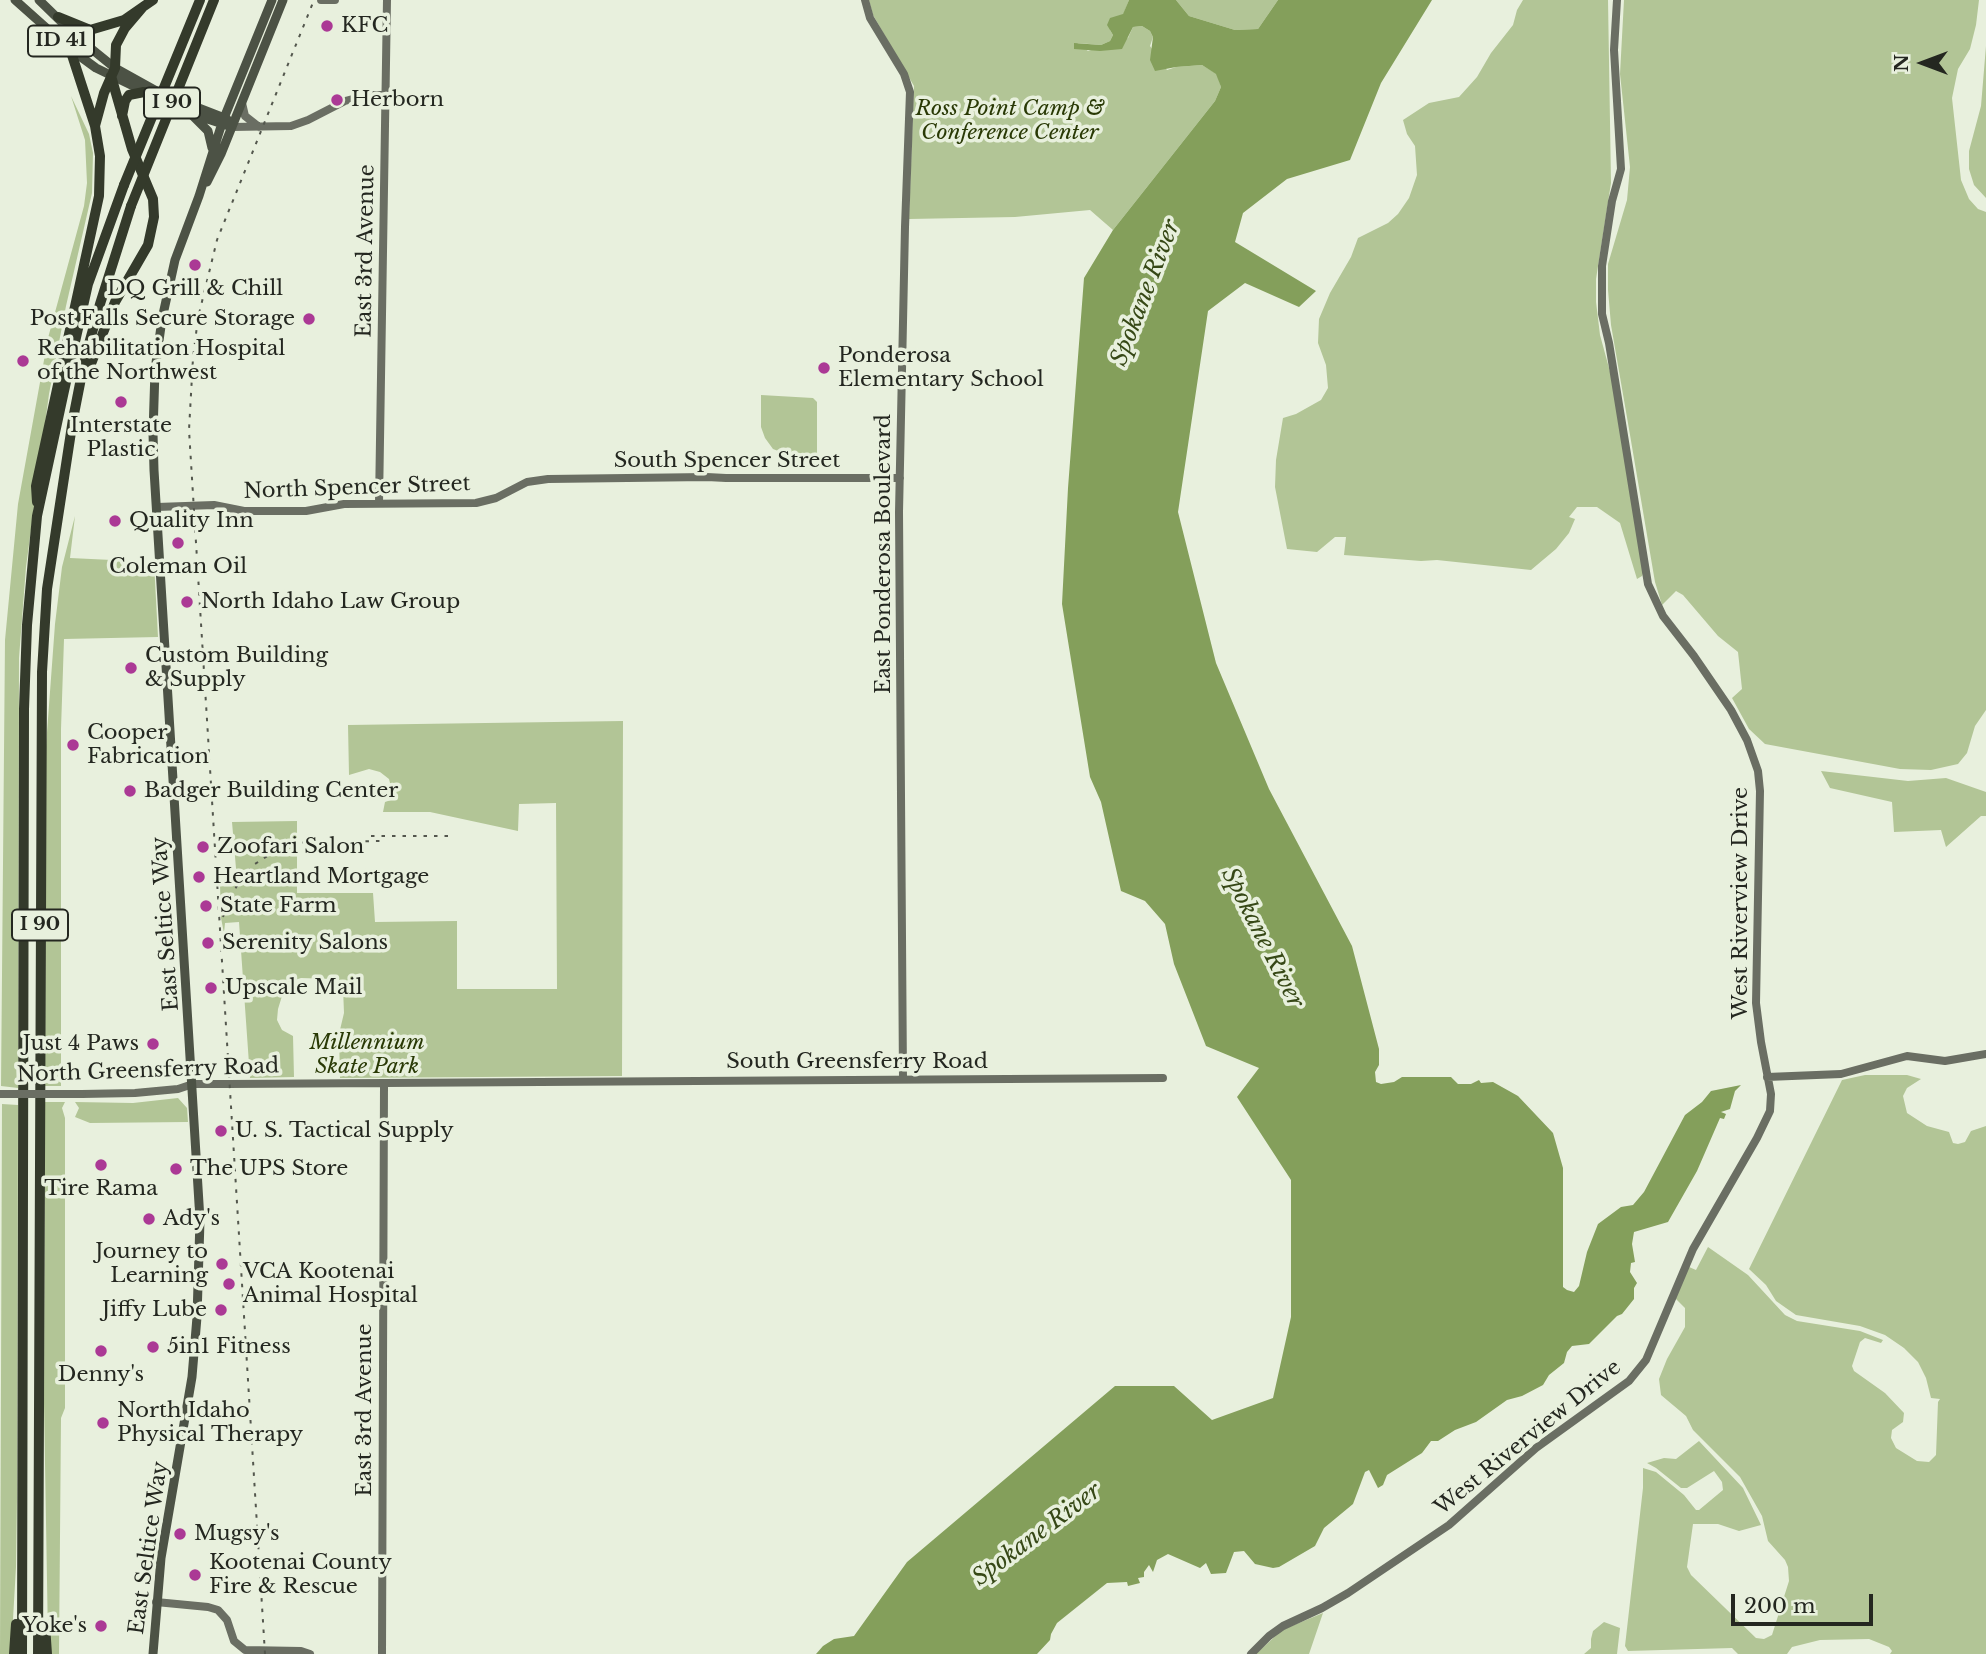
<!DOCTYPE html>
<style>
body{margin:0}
#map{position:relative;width:1986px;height:1654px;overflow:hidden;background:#e8f0dd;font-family:"Libre Baskerville",serif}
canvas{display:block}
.north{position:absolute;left:1888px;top:28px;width:70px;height:70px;-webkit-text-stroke:5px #e8f0dd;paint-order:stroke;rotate:270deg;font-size:19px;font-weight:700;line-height:28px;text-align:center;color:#242720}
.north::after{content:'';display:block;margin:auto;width:24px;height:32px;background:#242720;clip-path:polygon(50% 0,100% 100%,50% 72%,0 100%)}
.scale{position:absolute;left:1731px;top:1594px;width:142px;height:32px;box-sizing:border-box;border:4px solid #242720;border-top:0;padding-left:9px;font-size:21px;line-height:24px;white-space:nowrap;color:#242720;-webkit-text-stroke:5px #e8f0dd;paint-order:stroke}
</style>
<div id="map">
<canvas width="1986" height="1654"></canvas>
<div class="north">N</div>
<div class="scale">200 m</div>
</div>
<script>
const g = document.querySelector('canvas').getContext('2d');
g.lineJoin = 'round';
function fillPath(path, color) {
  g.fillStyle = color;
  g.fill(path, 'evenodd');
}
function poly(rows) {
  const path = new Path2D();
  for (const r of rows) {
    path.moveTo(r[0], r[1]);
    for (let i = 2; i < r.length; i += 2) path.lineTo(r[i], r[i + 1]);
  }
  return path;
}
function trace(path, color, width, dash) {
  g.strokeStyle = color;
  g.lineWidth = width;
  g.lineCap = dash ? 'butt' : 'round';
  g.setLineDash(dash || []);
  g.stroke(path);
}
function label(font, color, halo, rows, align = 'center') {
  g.font = font + ' "Libre Baskerville",serif';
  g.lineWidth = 7;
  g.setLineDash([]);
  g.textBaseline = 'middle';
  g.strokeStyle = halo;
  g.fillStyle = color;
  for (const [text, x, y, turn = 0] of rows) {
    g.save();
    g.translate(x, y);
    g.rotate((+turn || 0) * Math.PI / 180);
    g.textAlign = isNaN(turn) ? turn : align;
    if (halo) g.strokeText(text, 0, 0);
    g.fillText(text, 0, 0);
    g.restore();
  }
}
fillPath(poly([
 [869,0,1129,0,1123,15,1110,30,1113,35,1110,41,1101,45,1077,43,1088,51,1128,38,1133,27,1142,26,1150,31,1153,37,1150,46,1167,70,1176,67,1202,65,1217,74,1221,87,1215,101,1113,230,1090,210,1015,217,909,219,914,86,873,15],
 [1176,0,1278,0,1258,29,1235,30,1189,16],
 [1523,0,1608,0,1611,183,1596,279,1596,302,1600,335,1612,379,1644,571,1642,576,1637,579,1620,523,1597,507,1577,507,1569,517,1575,519,1569,533,1556,549,1531,570,1437,560,1421,561,1344,555,1346,537,1335,537,1317,552,1287,549,1275,487,1276,460,1283,418,1296,414,1321,400,1328,388,1326,365,1318,343,1319,319,1330,293,1351,257,1358,238,1388,223,1398,214,1409,198,1417,175,1415,146,1407,134,1403,120,1429,103,1459,97,1477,77,1491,53,1513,25,1517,10],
 [1624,0,1979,0,1976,25,1970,49,1958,69,1952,98,1961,180,1969,199,1978,209,1986,212,1986,710,1975,726,1967,753,1958,764,1931,770,1900,769,1765,744,1749,729,1732,698,1742,689,1738,652,1718,636,1683,595,1676,591,1662,605,1655,582,1629,429,1611,325,1608,290,1608,264,1627,200,1630,167,1620,74],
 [1986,46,1986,198,1974,185,1969,169,1969,151,1981,106],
 [71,96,89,134,93,153,92,193,66,306,49,394,26,567,19,658,18,1088,1,1086,5,640,18,504,48,338,84,206,87,183,85,140],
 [761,395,813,398,817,402,817,459,799,459,773,449,765,438,761,427],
 [75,516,70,558,154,562,158,637,64,639,61,729,61,1086,45,1086,46,746,55,624,62,567],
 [623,721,622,1076,340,1078,339,1034,344,1013,343,988,331,979,301,978,286,983,278,1009,277,1020,282,1030,293,1036,294,1077,250,1078,239,922,225,923,224,933,221,918,220,884,234,883,237,880,232,822,297,821,297,893,373,893,375,922,457,921,457,989,557,989,556,803,519,804,518,831,430,812,383,812,385,802,394,799,389,779,380,772,369,769,349,775,348,725],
 [1821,771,1908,781,1946,778,1986,792,1986,816,1981,816,1946,847,1941,830,1894,832,1892,802,1830,788],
 [1865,1075,1907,1075,1921,1079,1907,1088,1903,1096,1907,1113,1927,1126,1949,1132,1953,1143,1958,1144,1965,1142,1971,1131,1986,1126,1986,1654,1890,1654,1892,1651,1889,1647,1869,1639,1820,1640,1792,1647,1787,1654,1738,1654,1732,1648,1628,1651,1625,1646,1643,1488,1643,1468,1656,1472,1684,1495,1696,1510,1699,1510,1723,1490,1722,1482,1714,1471,1687,1488,1681,1488,1656,1468,1647,1463,1664,1458,1676,1459,1699,1441,1743,1488,1761,1525,1739,1531,1718,1524,1693,1524,1687,1567,1691,1575,1756,1638,1764,1639,1772,1635,1789,1581,1788,1567,1785,1560,1768,1541,1762,1516,1740,1477,1693,1430,1686,1416,1661,1395,1659,1379,1667,1359,1685,1327,1685,1308,1675,1298,1689,1267,1696,1270,1708,1247,1748,1275,1785,1315,1797,1321,1860,1331,1883,1340,1881,1343,1865,1338,1860,1342,1852,1366,1854,1371,1885,1393,1904,1413,1903,1422,1892,1430,1891,1438,1896,1448,1917,1461,1929,1462,1936,1455,1938,1402,1940,1399,1931,1398,1926,1378,1918,1362,1904,1348,1885,1335,1860,1326,1796,1315,1776,1301,1766,1285,1749,1269,1842,1080],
 [178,1098,187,1108,188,1122,90,1123,75,1117,79,1108,75,1102,133,1103],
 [45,1102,65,1102,62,1108,65,1118,65,1408,61,1418,59,1654,50,1654,48,1639,44,1404],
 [2,1104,18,1105,17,1498,16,1567,11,1654,0,1654],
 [1323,1613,1309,1654,1256,1654,1282,1630],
 [1604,1622,1620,1628,1617,1654,1584,1654,1591,1648,1591,1639,1593,1631]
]), '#b2c596');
fillPath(poly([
 [1129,0,1176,0,1189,16,1235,30,1258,29,1278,0,1432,0,1381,83,1350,160,1287,179,1243,213,1235,242,1316,291,1299,307,1245,283,1208,311,1178,512,1216,663,1269,789,1352,946,1379,1049,1379,1065,1375,1072,1376,1082,1381,1084,1394,1082,1402,1077,1451,1077,1458,1084,1471,1084,1479,1080,1481,1083,1493,1082,1518,1096,1553,1133,1563,1168,1563,1287,1567,1290,1574,1292,1579,1286,1587,1252,1598,1224,1621,1207,1633,1205,1644,1192,1685,1115,1702,1102,1711,1091,1741,1085,1735,1091,1730,1109,1721,1112,1726,1114,1724,1119,1720,1118,1697,1171,1668,1222,1634,1232,1632,1244,1635,1262,1631,1263,1630,1272,1637,1283,1634,1288,1634,1299,1622,1314,1617,1316,1589,1344,1572,1346,1567,1352,1564,1363,1549,1375,1543,1385,1522,1396,1507,1400,1476,1422,1455,1430,1438,1441,1431,1441,1422,1453,1387,1475,1383,1485,1378,1488,1369,1470,1365,1472,1353,1504,1324,1528,1315,1546,1279,1567,1273,1568,1255,1564,1244,1551,1234,1552,1226,1573,1211,1574,1206,1563,1200,1568,1168,1554,1157,1560,1153,1572,1149,1565,1144,1572,1144,1577,1138,1578,1140,1583,1128,1586,1127,1582,1107,1583,1057,1623,1051,1634,1050,1640,1037,1654,816,1654,823,1646,834,1639,854,1636,907,1562,1115,1386,1174,1386,1212,1420,1273,1398,1291,1317,1291,1180,1237,1097,1259,1068,1206,1046,1174,964,1165,924,1145,901,1121,891,1101,802,1090,777,1062,604,1068,488,1084,278,1113,230,1215,101,1221,87,1216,74,1202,65,1176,67,1155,71,1150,60,1153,37,1150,31,1142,26,1133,27,1122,49,1100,51,1074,49,1074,43,1101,45,1110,41,1113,35,1107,25,1110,18,1123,14]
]), '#849f5b');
trace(poly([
 [321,0,335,0],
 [865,0,870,18,904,74,910,92,905,227,899,512,903,1079],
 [242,103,245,116,259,127],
 [232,127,291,126,308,120,345,101,368,95,384,95],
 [379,503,387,0],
 [157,507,214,505,244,511,306,511,344,504,476,503,496,498,527,482,548,479,707,477,726,478,900,478],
 [1767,1077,1841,1074,1907,1056,1945,1061,1986,1054],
 [82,1094,135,1093,178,1089,193,1084,229,1084,1163,1078],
 [156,1602,208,1607,218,1610,227,1620,234,1641,245,1650,301,1651,310,1654],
 [382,1654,384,1083],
 [1251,1654,1269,1636,1283,1626,1322,1608,1348,1593,1449,1525,1536,1448,1629,1381,1646,1360,1693,1249,1757,1138,1770,1111,1771,1094,1761,1042,1756,1003,1760,791,1758,771,1747,740,1731,710,1694,656,1663,616,1648,584,1609,343,1602,314,1602,266,1612,201,1621,169,1614,50,1617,0]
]), '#6a6e63', 8);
trace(poly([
 [15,0,70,49,96,68,189,113,232,127],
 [39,0,78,38,115,68,160,93,227,119],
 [193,116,208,131,212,148],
 [207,182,221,154,283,0],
 [153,1654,161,1558,192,1377,197,1317,200,1220,154,470,153,433,155,370,162,319,175,260,199,196,222,123,272,0]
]), '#4c5245', 9);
trace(poly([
 [58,17,90,30,124,20,153,0],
 [70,49,95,126],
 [122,116,125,101,129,95,144,92],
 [89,369,115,302,148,245,154,217,153,199,132,149,111,76],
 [37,502,36,486,99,196,100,156,95,126,104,93,115,68,116,45,125,28,142,8],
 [45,1625,47,1654],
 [14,1654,16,1624],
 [22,1654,24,709,27,625,37,516,64,391,88,284,124,185],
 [38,1654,42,672,47,589,73,419,85,358,100,304,131,206]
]), '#343a2b', 10);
trace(poly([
 [371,836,451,836],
 [223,917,229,899,243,876,255,864,275,851,305,842,380,841],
 [265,1654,189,430,193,358,198,318,217,240,314,0]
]), '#53574d', 2, [3.5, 7]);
trace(poly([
 [1,1094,82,1094]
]), '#6a6e63', 8);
trace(poly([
 [124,185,200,0],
 [131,206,214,0]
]), '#343a2b', 10);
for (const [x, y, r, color] of [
 [327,26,7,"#ab3995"],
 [337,100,7,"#ab3995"],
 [195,265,7,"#ab3995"],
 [309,319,7,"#ab3995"],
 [23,361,7,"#ab3995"],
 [824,368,7,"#ab3995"],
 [121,402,7,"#ab3995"],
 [115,521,7,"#ab3995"],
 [178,543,7,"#ab3995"],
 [187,602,7,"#ab3995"],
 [131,668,7,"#ab3995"],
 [73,745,7,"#ab3995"],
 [130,791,7,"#ab3995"],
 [203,847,7,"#ab3995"],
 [199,877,7,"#ab3995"],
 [206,906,7,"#ab3995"],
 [208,943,7,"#ab3995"],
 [211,988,7,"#ab3995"],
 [153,1044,7,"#ab3995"],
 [221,1131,7,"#ab3995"],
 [101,1165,7,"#ab3995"],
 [176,1169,7,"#ab3995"],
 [149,1219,7,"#ab3995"],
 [222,1264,7,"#ab3995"],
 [229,1284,7,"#ab3995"],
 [221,1310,7,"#ab3995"],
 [153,1347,7,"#ab3995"],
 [101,1351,7,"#ab3995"],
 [103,1423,7,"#ab3995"],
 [180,1534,7,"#ab3995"],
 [195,1575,7,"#ab3995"],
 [101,1626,7,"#ab3995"]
]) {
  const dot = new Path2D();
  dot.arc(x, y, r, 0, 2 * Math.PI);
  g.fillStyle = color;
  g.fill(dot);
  trace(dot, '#e8f0dd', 2.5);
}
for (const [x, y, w] of [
 [61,41,66],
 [172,103,56],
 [40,925,56]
]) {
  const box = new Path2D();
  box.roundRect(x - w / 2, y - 15.5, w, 31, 5);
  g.fillStyle = '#e8f0dd';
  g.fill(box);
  trace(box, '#242720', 2);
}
label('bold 19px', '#242720', null, [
 ["ID 41",61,41],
 ["I 90",172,103],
 ["I 90",40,925]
]);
label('21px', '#242720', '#e8f0dd', [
 ["KFC",341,26],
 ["Herborn",351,100],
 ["DQ Grill & Chill",195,289,"center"],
 ["Post Falls Secure Storage",295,319,"right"],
 ["Rehabilitation Hospital",37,349],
 ["of the Northwest",37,373],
 ["Ponderosa",838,356],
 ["Elementary School",838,380],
 ["Interstate",121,426,"center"],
 ["Plastic",121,450,"center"],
 ["Quality Inn",129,521],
 ["Coleman Oil",178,567,"center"],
 ["North Idaho Law Group",201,602],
 ["Custom Building",145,656],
 ["& Supply",145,680],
 ["Cooper",87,733],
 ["Fabrication",87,757],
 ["Badger Building Center",144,791],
 ["Zoofari Salon",217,847],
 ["Heartland Mortgage",213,877],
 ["State Farm",220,906],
 ["Serenity Salons",222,943],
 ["Upscale Mail",225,988],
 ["Just 4 Paws",139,1044,"right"],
 ["U. S. Tactical Supply",235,1131],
 ["The UPS Store",190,1169],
 ["Tire Rama",101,1189,"center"],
 ["Ady's",163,1219],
 ["Journey to",208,1252,"right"],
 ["Learning",208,1276,"right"],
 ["VCA Kootenai",243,1272],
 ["Animal Hospital",243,1296],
 ["Jiffy Lube",207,1310,"right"],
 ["5in1 Fitness",167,1347],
 ["Denny's",101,1375,"center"],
 ["North Idaho",117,1411],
 ["Physical Therapy",117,1435],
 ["Mugsy's",194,1534],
 ["Kootenai County",209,1563],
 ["Fire & Rescue",209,1587],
 ["Yoke's",87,1626,"right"]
], 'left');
label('italic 21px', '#293905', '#e8f0dd', [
 ["Ross Point Camp &",1010,109],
 ["Conference Center",1010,133],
 ["Millennium",367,1043],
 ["Skate Park",367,1067]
]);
label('21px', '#242720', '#e8f0dd', [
 ["East 3rd Avenue",366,251,-89],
 ["South Spencer Street",727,461],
 ["North Spencer Street",357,488,-2],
 ["East Ponderosa Boulevard",884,554,-90],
 ["West Riverview Drive",1741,903,-90],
 ["East Seltice Way",166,924,-94],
 ["South Greensferry Road",857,1062],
 ["North Greensferry Road",148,1071,-2],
 ["East 3rd Avenue",365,1410,-90],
 ["West Riverview Drive",1528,1438,-39],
 ["East Seltice Way",149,1548,-82]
]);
label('italic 23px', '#364816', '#e8f0dd', [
 ["Spokane River",1146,293,-69],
 ["Spokane River",1262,938,63],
 ["Spokane River",1037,1535,-37]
]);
</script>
